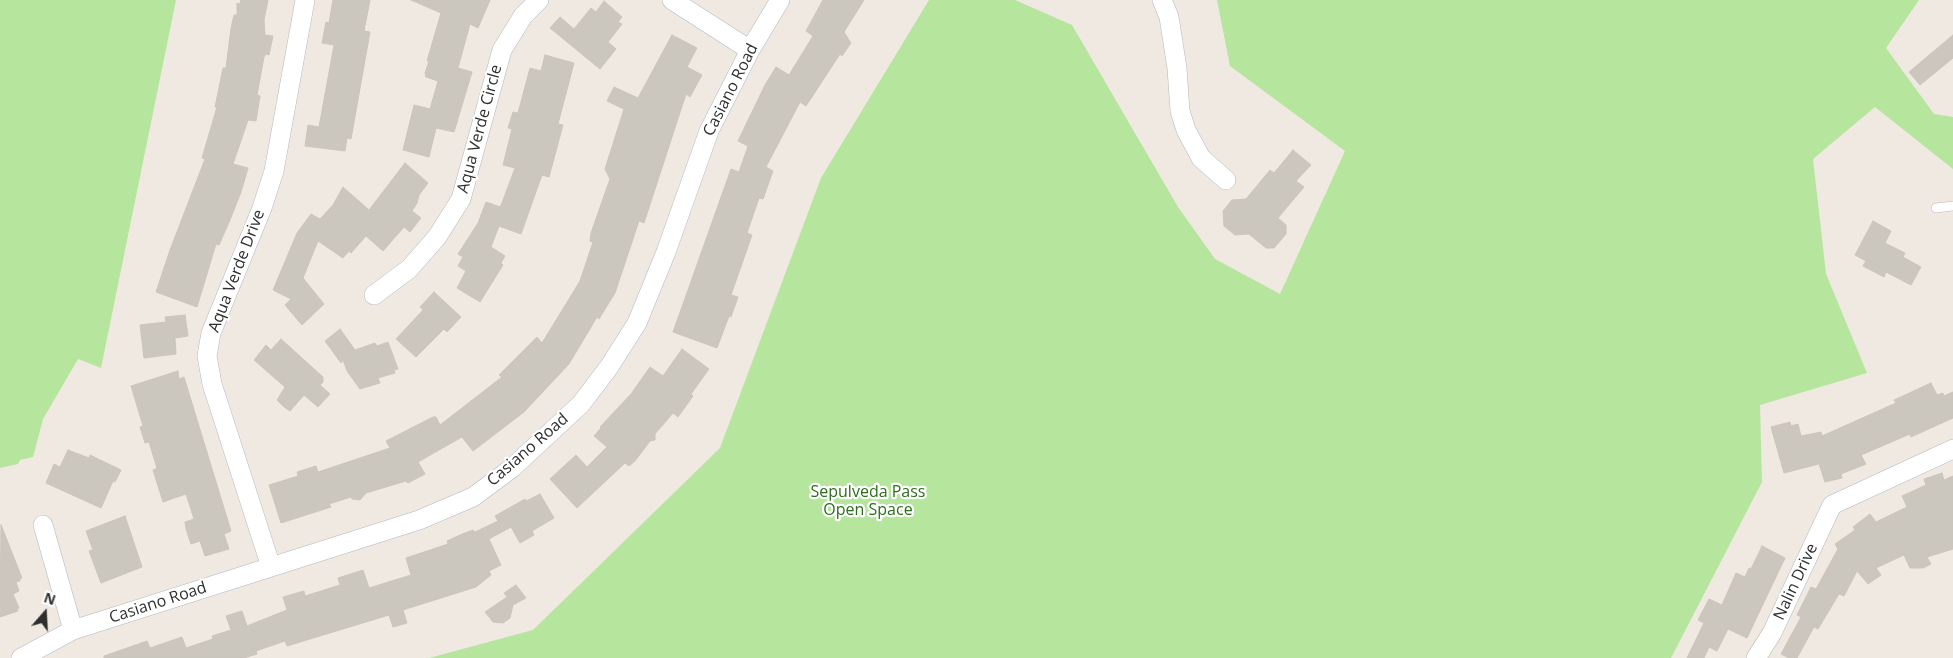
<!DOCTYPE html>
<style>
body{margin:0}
#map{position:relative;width:1953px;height:658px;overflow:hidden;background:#efe9e1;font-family:"Open Sans",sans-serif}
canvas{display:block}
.north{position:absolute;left:20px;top:588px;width:50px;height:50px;-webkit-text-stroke:4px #fff;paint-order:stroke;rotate:19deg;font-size:14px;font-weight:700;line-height:20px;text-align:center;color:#2e2e2e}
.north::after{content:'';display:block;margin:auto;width:18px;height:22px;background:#2e2e2e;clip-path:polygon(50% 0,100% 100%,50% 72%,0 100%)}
</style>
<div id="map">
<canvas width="1953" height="658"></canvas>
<div class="north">N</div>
</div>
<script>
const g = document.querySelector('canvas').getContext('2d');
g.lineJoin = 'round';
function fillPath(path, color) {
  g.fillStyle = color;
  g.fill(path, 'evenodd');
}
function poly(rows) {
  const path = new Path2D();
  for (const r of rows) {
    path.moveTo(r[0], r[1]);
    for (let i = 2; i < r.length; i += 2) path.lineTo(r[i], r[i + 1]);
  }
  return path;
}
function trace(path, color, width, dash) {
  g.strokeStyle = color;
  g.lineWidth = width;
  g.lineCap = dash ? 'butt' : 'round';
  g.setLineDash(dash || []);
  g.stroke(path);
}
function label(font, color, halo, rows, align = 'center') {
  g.font = font + ' "Open Sans",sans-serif';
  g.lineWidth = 4.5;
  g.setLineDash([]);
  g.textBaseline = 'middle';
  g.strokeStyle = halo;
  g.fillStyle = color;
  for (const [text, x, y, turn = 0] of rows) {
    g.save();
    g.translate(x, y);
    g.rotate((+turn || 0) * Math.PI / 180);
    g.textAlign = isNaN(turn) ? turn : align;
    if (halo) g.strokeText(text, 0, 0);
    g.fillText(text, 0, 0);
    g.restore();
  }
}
fillPath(poly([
 [0,0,176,0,101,368,78,359,43,419,33,457,20,460,18,464,0,468],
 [929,0,1015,0,1072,25,1178,207,1215,259,1280,294,1345,151,1230,66,1217,0,1919,0,1886,48,1934,114,1953,117,1953,169,1875,107,1813,159,1826,274,1867,373,1760,405,1762,482,1671,658,429,658,533,630,720,448,821,178]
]), '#b6e59e');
const building = poly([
 [241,0,268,0,264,20,265,35,273,36,269,55,266,54,264,57,257,95,260,96,256,121,248,120,233,164,248,168,241,192,230,220,219,245,216,244,197,307,156,292,170,250,205,159,202,158,217,107,215,107,223,68,226,68,231,28,234,15,237,15,237,3,240,4,241,0],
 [333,0,370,0,364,31,370,32,351,139,347,138,345,151,305,146,308,125,319,127,334,45,322,43,326,22,329,23,333,0],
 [411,0,490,0,478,28,470,24,458,68,472,72,454,132,436,128,429,157,403,150,414,105,430,109,438,81,426,77,425,73,429,61,427,61,441,13,411,0],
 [823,0,864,0,844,32,851,43,842,56,840,54,806,106,800,102,766,167,773,171,763,199,759,198,747,233,752,235,731,295,738,297,731,317,729,316,717,348,673,332,731,169,739,172,748,146,738,141,765,85,776,67,789,75,813,36,806,31,823,0],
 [604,1,622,17,618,22,622,24,608,42,616,49,600,69,550,28,560,17,574,29,591,8,596,12,604,1],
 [672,35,697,48,687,67,702,75,690,97,686,94,644,223,639,221,615,293,599,319,597,317,569,364,524,412,473,451,462,437,418,462,425,474,408,483,406,481,366,493,360,500,352,499,351,497,329,504,331,507,281,523,269,485,298,476,297,472,316,466,318,472,390,448,386,441,433,417,436,417,440,425,502,377,499,375,537,337,542,343,580,281,593,242,590,241,591,233,610,179,605,169,624,109,607,101,614,87,638,98,672,35],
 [1953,35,1953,58,1920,85,1909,72,1953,35],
 [545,55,574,63,558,124,563,125,549,177,542,175,521,234,499,226,491,247,505,256,501,263,503,265,480,302,457,288,466,271,458,266,463,257,458,254,478,223,486,202,500,207,502,203,515,168,503,165,512,129,508,128,513,112,518,113,530,68,541,71,545,55],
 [1293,150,1311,165,1296,181,1304,187,1278,218,1286,225,1286,234,1274,248,1266,248,1249,234,1235,235,1224,226,1223,211,1232,200,1246,199,1270,170,1274,173,1293,150],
 [405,163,428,183,419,195,417,203,412,211,421,218,410,232,404,227,383,251,366,236,351,253,349,251,343,258,318,241,303,278,324,304,302,325,285,305,291,299,273,290,297,233,311,214,320,219,333,205,343,187,369,210,405,163],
 [1873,221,1891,231,1885,243,1905,253,1903,257,1921,267,1911,285,1886,272,1884,277,1863,266,1866,261,1855,255,1873,221],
 [434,292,461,317,447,332,444,329,416,357,396,339,423,310,420,307,434,292],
 [185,315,188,336,175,338,176,354,144,358,140,325,166,322,165,317,185,315],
 [340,329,355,350,375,343,377,346,388,342,398,369,394,370,395,373,378,378,380,383,360,389,347,371,343,360,341,363,325,341,340,329],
 [281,339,323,377,323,382,320,385,330,394,318,407,304,395,290,411,284,407,277,400,285,387,254,360,266,345,271,350,281,339],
 [682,349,709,369,691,394,693,396,678,417,673,413,655,434,655,440,650,441,635,461,629,466,625,463,577,508,550,479,576,455,587,467,607,447,594,436,601,428,600,427,631,394,650,367,663,376,682,349],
 [178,371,179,379,184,377,231,531,224,534,229,549,205,556,200,541,191,544,186,529,185,522,194,519,186,494,163,502,153,470,157,468,149,442,145,443,140,427,143,426,131,386,178,371],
 [1931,383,1937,395,1943,393,1944,396,1953,392,1953,418,1911,437,1910,434,1861,455,1866,464,1841,474,1842,478,1825,482,1819,464,1784,473,1771,427,1790,422,1791,426,1798,424,1801,436,1821,432,1822,436,1896,403,1894,400,1931,383],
 [68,450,89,458,90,455,121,470,115,482,113,481,101,508,46,483,54,464,60,467,68,450],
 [1942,473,1944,480,1953,476,1953,549,1927,557,1931,564,1923,568,1910,568,1904,555,1876,568,1881,575,1868,584,1857,571,1844,596,1839,594,1818,629,1814,627,1797,658,1789,658,1781,654,1801,617,1797,615,1811,587,1816,589,1838,549,1835,544,1855,530,1853,527,1870,514,1876,522,1907,507,1902,496,1926,485,1924,479,1942,473],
 [540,494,554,518,532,531,534,535,520,543,511,527,489,539,501,565,489,571,491,575,476,587,403,610,407,623,393,627,389,615,287,646,285,641,256,651,257,654,244,658,104,658,104,656,147,641,150,648,182,637,186,648,213,639,212,636,231,630,226,616,242,611,247,626,287,610,283,597,304,591,305,596,340,585,338,578,363,570,369,588,411,575,406,558,448,544,447,541,460,535,473,530,475,532,498,521,495,516,525,499,526,501,540,494],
 [125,516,142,567,101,583,89,551,93,550,86,531,125,516],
 [1,525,22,578,20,579,20,581,16,582,19,591,13,594,19,608,17,609,18,611,0,617,1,525],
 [1762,546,1785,558,1747,638,1728,629,1717,651,1709,647,1704,658,1687,658,1704,623,1698,620,1709,599,1722,605,1736,573,1745,577,1749,568,1751,569,1762,546],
 [516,585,526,598,513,605,510,618,503,623,493,622,485,612,507,597,504,593,516,585]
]);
fillPath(building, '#cbc7bf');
trace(building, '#cbc5ba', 1);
const lane = poly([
 [1936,208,1953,206]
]);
const street = poly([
 [672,0,750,50],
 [1162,0,1169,17,1177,68,1180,111,1186,130,1201,158,1226,180],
 [374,295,409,269,437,237,461,199,502,50,523,16,539,0],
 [43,525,73,630],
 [271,567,212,384,207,356,211,333,262,208,274,171,305,0],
 [21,658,73,630,419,520,473,497,512,468,581,404,609,367,637,323,666,252,709,131,750,50,780,0],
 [1756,658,1772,633,1832,505,1953,449]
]);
trace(lane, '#b4b7c1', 10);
trace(street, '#b4b7c1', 20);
trace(lane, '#fff', 9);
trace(street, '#fff', 19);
label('16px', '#2e2e2e', '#fff', [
 ["Casiano Road",731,90,-63],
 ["Aqua Verde Circle",480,129,-75],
 ["Aqua Verde Drive",237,271,-69],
 ["Casiano Road",528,450,-41],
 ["Nalin Drive",1796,582,-65],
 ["Casiano Road",158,603,-18]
]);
label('16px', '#2c6e1b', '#fff', [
 ["Sepulveda Pass",868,492],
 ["Open Space",868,510]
]);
</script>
